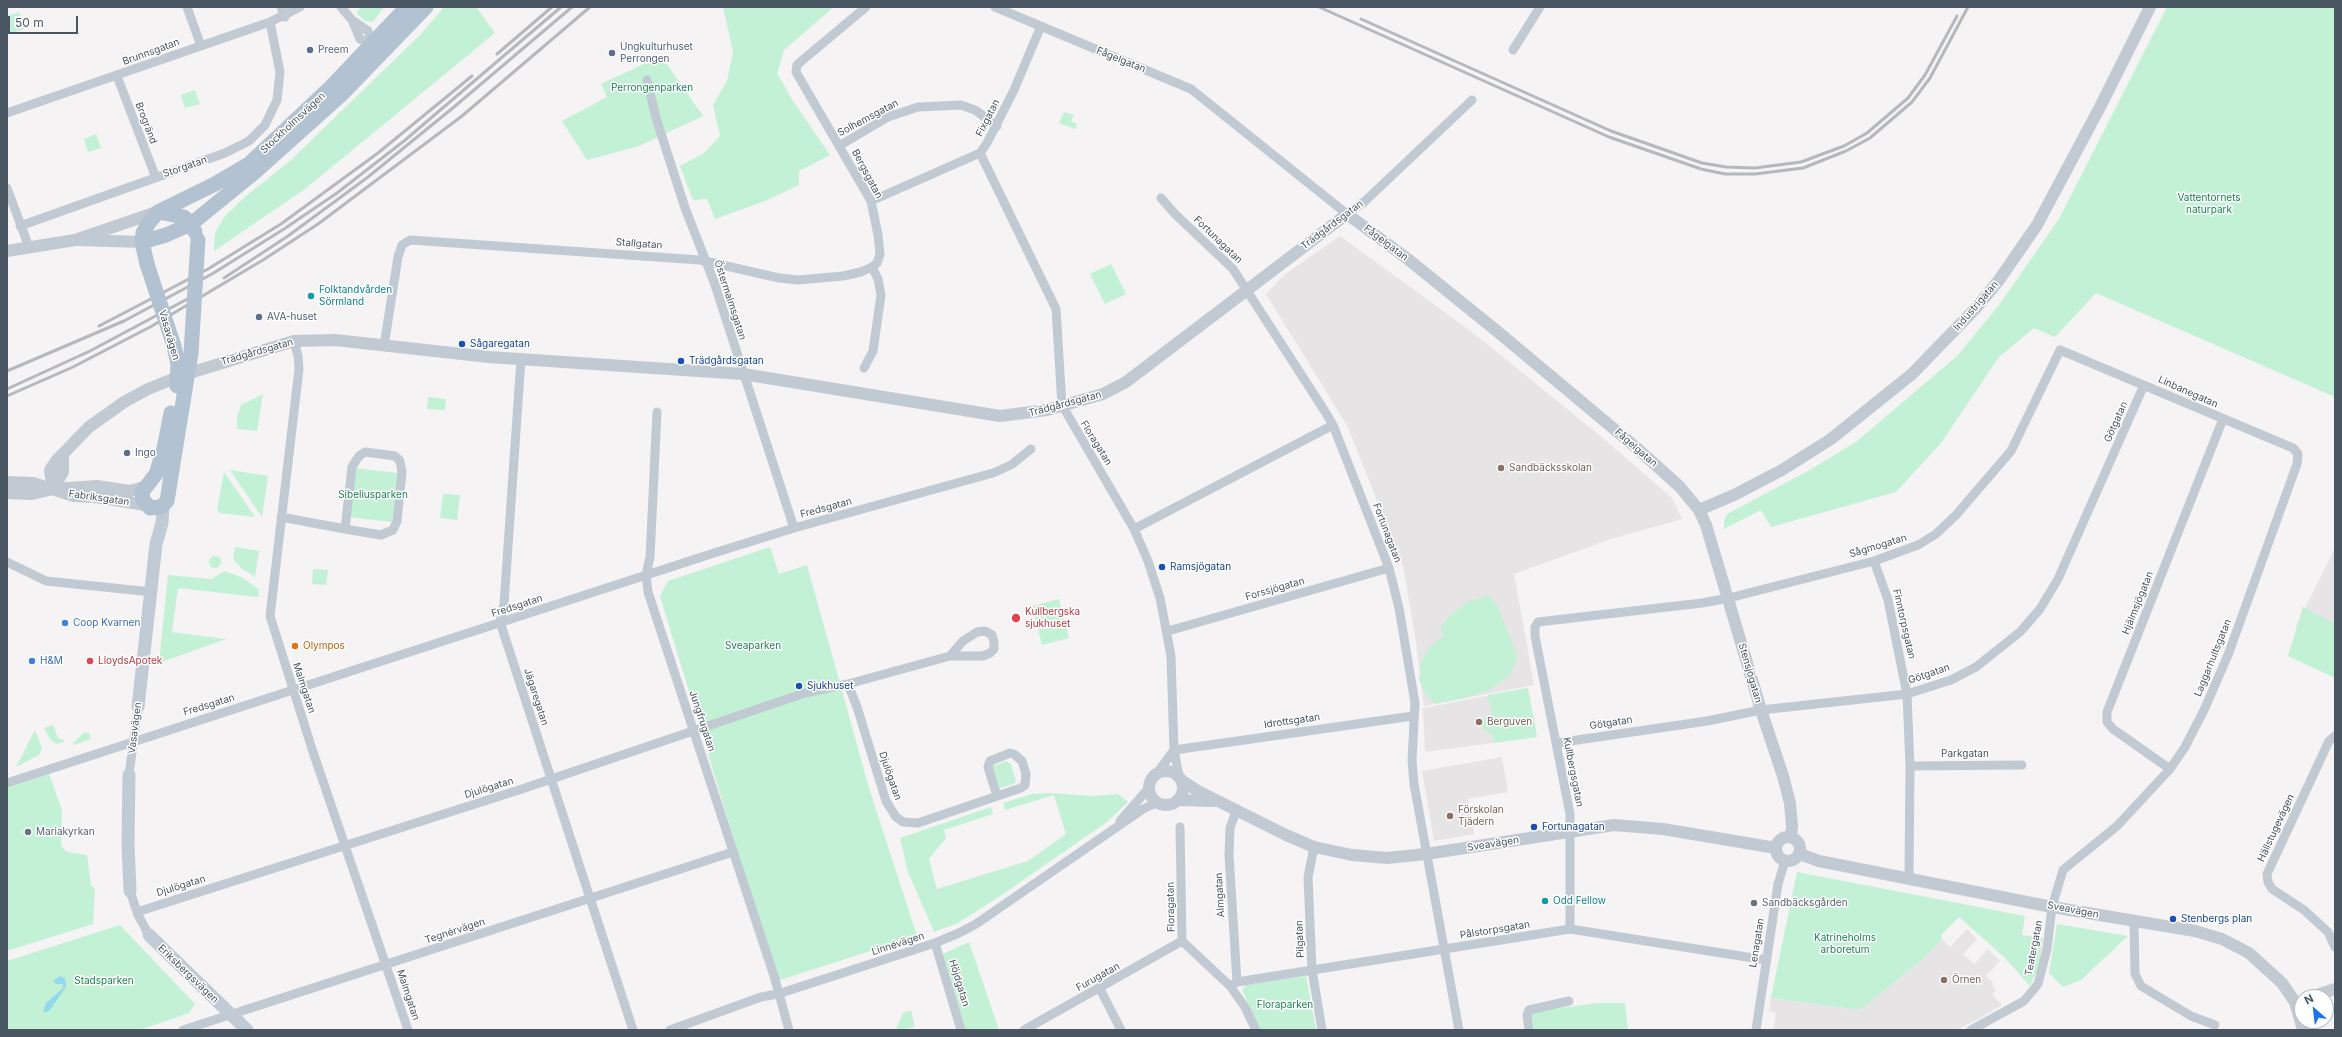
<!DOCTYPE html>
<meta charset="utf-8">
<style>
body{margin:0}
#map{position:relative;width:2342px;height:1037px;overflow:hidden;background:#f5f3f3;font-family:Inter,sans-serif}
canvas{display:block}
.frame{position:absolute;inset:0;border:8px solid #4a5661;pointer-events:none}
.north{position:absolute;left:2294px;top:989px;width:40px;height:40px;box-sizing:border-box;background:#fff;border:1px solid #b7bbc0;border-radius:50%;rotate:332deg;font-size:11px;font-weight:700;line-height:16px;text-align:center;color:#4a5661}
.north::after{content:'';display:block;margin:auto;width:14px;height:18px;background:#1a73e8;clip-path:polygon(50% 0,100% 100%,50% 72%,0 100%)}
.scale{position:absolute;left:8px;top:16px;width:70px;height:18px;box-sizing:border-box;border:2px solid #4a5661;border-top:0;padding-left:5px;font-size:12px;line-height:14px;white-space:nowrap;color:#4a5661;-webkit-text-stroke:3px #fff;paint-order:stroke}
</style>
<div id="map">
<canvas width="2342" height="1037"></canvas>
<div class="frame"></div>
<div class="north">N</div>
<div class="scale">50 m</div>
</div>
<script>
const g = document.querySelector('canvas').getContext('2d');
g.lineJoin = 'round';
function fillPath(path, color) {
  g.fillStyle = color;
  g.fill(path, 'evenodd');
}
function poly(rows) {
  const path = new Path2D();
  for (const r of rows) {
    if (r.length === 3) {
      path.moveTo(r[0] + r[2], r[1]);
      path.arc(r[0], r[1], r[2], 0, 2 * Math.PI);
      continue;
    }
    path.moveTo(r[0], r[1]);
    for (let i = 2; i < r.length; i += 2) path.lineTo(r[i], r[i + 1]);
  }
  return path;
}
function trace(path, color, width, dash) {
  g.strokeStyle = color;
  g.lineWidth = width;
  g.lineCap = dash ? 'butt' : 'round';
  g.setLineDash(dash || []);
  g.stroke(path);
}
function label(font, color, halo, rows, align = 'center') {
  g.font = font + ' Inter,sans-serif';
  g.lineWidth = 3;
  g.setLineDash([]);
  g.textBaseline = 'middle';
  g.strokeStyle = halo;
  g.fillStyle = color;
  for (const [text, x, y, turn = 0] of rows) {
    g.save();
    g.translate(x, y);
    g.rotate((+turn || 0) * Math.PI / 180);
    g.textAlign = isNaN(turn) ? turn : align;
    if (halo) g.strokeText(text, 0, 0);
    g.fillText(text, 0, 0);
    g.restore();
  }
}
fillPath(poly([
 [1340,236,1476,335,1604,439,1672,498,1682,519,1611,539,1514,574,1534,685,1424,706,1415,635,1403,567,1348,427,1266,294,1284,275],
 [2335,548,2335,643,2296,626],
 [1528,688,1537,737,1425,752,1423,708],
 [1502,757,1508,792,1468,799,1474,834,1434,841,1422,771],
 [1967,929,1977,939,1963,954,1974,964,1988,949,2000,961,1986,976,1994,984,1992,986,1996,990,1992,994,2002,1005,1977,1020,1956,1030,1773,1030,1776,1013,1769,1011,1771,998,1860,1010,1923,959,1942,939,1950,947]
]), '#e6e4e5');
fillPath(poly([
 [361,7,384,7,373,22,365,21,356,13],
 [444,7,476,7,495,33,305,189,214,251,215,233,225,216,246,196,290,161,422,33],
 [723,7,834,7,784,50,777,73,791,98,830,155,799,171,799,185,765,201,715,219,707,199,693,200,680,166,704,153,720,136,713,105,727,81,733,52],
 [2167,7,2335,7,2335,397,2096,293,2055,337,2034,328,1999,357,1941,443,1896,492,1771,527,1761,510,1724,529,1724,521,1727,514,1808,471,1856,442,1957,356,1999,305,2059,219],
 [19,12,24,29,7,35,7,16],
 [661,56,703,116,639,146,587,160,562,121,607,97,601,84],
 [195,90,200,104,185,108,181,95],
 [1064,112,1074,115,1071,121,1077,124,1075,129,1059,123],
 [96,134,101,148,88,152,84,139],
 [1111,264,1126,294,1105,304,1090,274],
 [263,394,257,431,237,429,237,417,241,405],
 [428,397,446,399,445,410,427,409],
 [354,468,398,473,392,522,348,517],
 [230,470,268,476,262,517],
 [224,472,255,517,220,513,217,510],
 [443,494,460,495,457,520,440,518],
 [235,547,259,551,255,577,241,568,233,559],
 [770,547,779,574,807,565,869,788,917,936,777,981,660,596,668,581],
 [215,562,6],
 [313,569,328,570,326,585,312,584],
 [225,571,243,578,259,590,258,597,178,588,172,632,226,639,159,663,168,575,211,579],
 [1488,596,1496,603,1515,650,1516,661,1510,675,1490,690,1465,698,1435,704,1424,691,1419,679,1421,662,1429,648,1443,637,1441,627,1451,614,1470,601],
 [1059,599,1069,638,1042,645,1032,606],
 [2303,607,2335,624,2335,678,2288,656],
 [1528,688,1537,737,1494,743,1493,735,1482,728,1481,719,1492,715,1488,695],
 [53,725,57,736,59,739,63,739,64,742,56,744,50,739,44,728],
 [35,730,42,748,39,755,16,767],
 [85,732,89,733,91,739,74,745,73,743],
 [1006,761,1011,764,1016,782,1013,784,1000,788,996,786,992,769,993,766],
 [49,774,62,810,61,846,67,852,87,855,91,885,95,889,93,924,7,951,7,788],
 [1050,793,1093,796,1118,794,1128,802,1107,822,1003,894,958,923,934,932,908,872,900,838,991,807,993,814,944,830,946,838,929,859,937,889,1028,861,1066,834,1054,795,1005,810,1003,803,1032,794],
 [1797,872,2025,916,2022,935,2043,938,2039,965,2030,986,2004,957,1959,917,1941,935,1942,939,1923,959,1860,1010,1771,998],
 [2057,924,2128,936,2081,980,2063,987,2049,973],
 [120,925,195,1004,189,1013,140,1030,7,1030,7,961],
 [969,942,993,1012,999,1030,966,1030,964,1027,943,954],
 [1306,976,1316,1030,1261,1030,1242,990,1246,985],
 [1598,1003,1625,1003,1628,1030,1534,1030,1531,1012],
 [911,1010,915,1027,896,1030,903,1013]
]), '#c3f1d5');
fillPath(poly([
 [60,976,65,978,66,987,49,1011,43,1013,46,1003,63,988,63,984,56,984,53,981]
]), '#90daee');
trace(poly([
 [187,7,201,46],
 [281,7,285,17],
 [341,7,352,20,360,39,373,45],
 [995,7,1191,89,1347,214,1364,202,1472,100],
 [352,20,368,31,373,45],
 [1513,50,1540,7],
 [117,76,156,178],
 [647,80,656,118,685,208,714,282,794,528],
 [7,113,270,22,300,7],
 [839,146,888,117,918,107,961,105,975,110,997,126],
 [980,153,1056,309,1062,405,1134,529,1148,561,1160,598,1171,656,1174,750,1179,776],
 [7,188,29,247],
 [1161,198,1175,214,1233,269,1324,410,1333,425,1389,568,1399,608,1415,703,1412,760,1414,784,1459,1030],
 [871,201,980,153,987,143,1014,90,1041,26],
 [20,226,225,153,249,141,265,125,277,100,280,72,270,22],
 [294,341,298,356,299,369,270,616,313,752,408,1030],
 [384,346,398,257,402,245,410,240,700,260,779,278,798,280,843,276,861,272,872,267,877,263,880,254,878,235,871,201,796,72,797,65,805,58,866,7],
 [521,359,504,604,500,622,633,1030],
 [864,368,873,351,881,295,878,279,872,267],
 [657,412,650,557,646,575,648,592,775,979,789,1030],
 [281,517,345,529,381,535,393,530,397,521,402,472,400,461,395,456,365,452,359,456,352,467,345,529],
 [1134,529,1333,425],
 [1874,561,1888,600,1907,694,1910,766,1909,878],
 [7,562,46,581,152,592],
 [1168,631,1389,568],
 [848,684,857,707,886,801,896,817,903,822,918,823,1021,788,1025,785,1026,774,1022,761,1014,754,1010,753,990,761,988,767,997,796],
 [2335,736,2329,741,2267,874,2268,882,2272,889,2304,910,2328,932,2335,947],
 [1557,743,1707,721,1761,710,1907,694,1951,680,1976,667,2020,632,2040,609,2058,579,2144,385],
 [1174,750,1413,716],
 [1910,766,2022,765],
 [2170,769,2113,729,2107,722,2107,712,2223,419],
 [1158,772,1174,750],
 [129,775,138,707],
 [7,783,714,553,794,528,993,473,1011,465,1031,449],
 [1237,809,1230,828,1229,855,1237,982],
 [1120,821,1148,789],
 [1180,827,1182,941,1230,986,1245,1007,1256,1030],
 [1314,847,1308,877,1312,970,1322,1030],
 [130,891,138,915,149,935],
 [137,912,519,790,805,693,848,684,950,656,963,641,977,632,985,631,992,635,994,642,994,649,990,653,983,656,950,656],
 [2134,922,2135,974,2141,986,2191,1016,2215,1025],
 [1570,929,1570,814,1535,636,1535,627,1538,622,1702,603,1729,598,1874,561,1918,545,1936,534,1956,515,2011,451,2060,350,2293,448,2298,454,2297,464,2228,655,2205,708,2185,747,2170,769,2117,826,2063,870,2052,907,2047,949,2038,984,2024,1001,1971,1030],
 [935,943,961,1030],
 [1230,986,1237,982,1570,929,1766,960],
 [1100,989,1121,1030],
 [183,1030,733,852],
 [670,1030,761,997,778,994,935,943,959,933,976,924,1143,809,1156,803],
 [1024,1030,1182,941],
 [1529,1030,1527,1015,1529,1010,1569,1001],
 [1756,1030,1778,884,1785,861]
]), '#c1cad2', 9);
trace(poly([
 [78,240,142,242],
 [7,251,75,240,157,212],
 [7,482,33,483,74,496,95,497,146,505],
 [53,489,50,470,56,461,89,427,124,402,148,389,183,375,294,341,335,340,489,357,743,374,1000,416,1047,410,1103,394,1126,382,1347,214,1409,260,1498,332,1638,449,1680,487,1699,510,1706,525,1761,710,1783,776,1790,803,1792,826,1791,837],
 [53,489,63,472,63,455],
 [7,493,32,494,53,489,97,486,130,491,144,487],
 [1699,510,1734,495,1782,470,1831,439,1912,374,1977,307,1999,280,2037,225,2100,107,2150,7],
 [1166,788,17],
 [1181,780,1198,791,1286,835,1314,847,1352,855,1387,858,1426,854,1614,825,1663,829,1776,848],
 [1178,800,1215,801],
 [1788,849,12],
 [1800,854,1819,861,2052,907,2195,931,2222,939,2249,953,2282,983,2295,1002,2303,1030],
 [2311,997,2335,989]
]), '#c1cad2', 12);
trace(poly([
 [138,707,156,544,162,523,163,506],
 [129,775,128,844,130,891],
 [149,935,247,1030]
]), '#c1cbd6', 13);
trace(poly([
 [158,212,184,217,191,224,195,232],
 [142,242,166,235,191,224,255,172,341,95,426,7],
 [147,264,142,242,143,233,148,224,158,212,215,184,249,164,331,87,407,7],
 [164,449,156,474,142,492,143,500,150,508,161,507,167,501,175,451]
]), '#b3c2d1', 15);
trace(poly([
 [1319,7,1609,137,1701,169,1725,174,1755,174,1803,168,1846,151,1870,138,1912,102,1930,78,1968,7],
 [1361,19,1611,131,1702,163,1726,167,1755,168,1801,162,1844,146,1867,133,1908,98,1925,75,1957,16],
 [497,54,552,7],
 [224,278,288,236,368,177,454,107,572,7],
 [99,326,208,269,281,224,378,153,472,76],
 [7,371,124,321,212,274,284,229,337,193,404,141,561,7],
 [7,389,90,351,193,296],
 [7,396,73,367,152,326,263,260,318,224,462,116,590,7]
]), '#b5b8bd', 3);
trace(poly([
 [147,264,174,346,178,364,177,386],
 [164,449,171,413],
 [175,451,191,353,198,240]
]), '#b3c2d1', 15);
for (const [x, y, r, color] of [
 [310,50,4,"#5c6f8a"],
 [612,53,4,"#5c6f8a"],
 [311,296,4,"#0f9aa8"],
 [259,317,4,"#5c6f8a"],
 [462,344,4,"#1a4fb4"],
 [681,361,4,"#1a4fb4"],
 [127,453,4,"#5c6f8a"],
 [1501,468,4,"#8d6e63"],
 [1162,567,4,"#1a4fb4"],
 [1016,618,5,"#e0444e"],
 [65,623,4,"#3f7fe0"],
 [295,646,4,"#e8710a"],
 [32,661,4,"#3f7fe0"],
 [90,661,4,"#e0444e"],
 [799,686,4,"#1a4fb4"],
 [1479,722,4,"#8d6e63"],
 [1450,816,4,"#8d6e63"],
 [1534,827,4,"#1a4fb4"],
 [28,832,4,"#6b7280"],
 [1545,901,4,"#0f9aa8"],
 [1754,903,4,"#6b7280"],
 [2173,919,4,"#1a4fb4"],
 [1944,980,4,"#8d6e63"]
]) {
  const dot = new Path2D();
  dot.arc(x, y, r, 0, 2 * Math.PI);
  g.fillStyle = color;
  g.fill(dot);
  trace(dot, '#fff', 1.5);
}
label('10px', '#4e5e75', '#fff', [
 ["Ungkulturhuset",620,47],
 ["Perrongen",620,59],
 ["Preem",318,50],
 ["AVA-huset",267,317],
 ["Ingo",135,453]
], 'left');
label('10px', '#4a5661', '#fff', [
 ["Brunnsgatan",151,52,-20],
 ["Fågelgatan",1121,60,22],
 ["Solhemsgatan",868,118,-28],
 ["Fixgatan",988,118,-63],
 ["Brogränd",146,123,69],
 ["Stockholmsvägen",293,123,-43],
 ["Storgatan",185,167,-19],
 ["Bergsgatan",867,174,62],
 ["Trädgårdsgatan",1332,225,-37],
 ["Fortunagatan",1218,240,44],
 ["Fågelgatan",1386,243,37],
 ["Stallgatan",639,244,4],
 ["Östermalmsgatan",730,300,72],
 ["Industrigatan",1976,306,-49],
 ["Vasavägen",169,335,74],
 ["Trädgårdsgatan",257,352,-16],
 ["Linbanegatan",2188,392,24],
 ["Trädgårdsgatan",1065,404,-15],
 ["Götgatan",2116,422,-66],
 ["Floragatan",1096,443,58],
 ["Fågelgatan",1636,448,41],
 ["Fabriksgatan",99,498,8],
 ["Fredsgatan",826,508,-15],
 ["Fortunagatan",1387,533,69],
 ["Sågmogatan",1878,546,-17],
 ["Forssjögatan",1275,589,-16],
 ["Hjälmsjögatan",2138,603,-68],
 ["Fredsgatan",517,606,-18],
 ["Finntorpsgatan",1904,624,77],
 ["Laggarhultsgatan",2213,658,-68],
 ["Stensjögatan",1750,673,74],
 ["Götgatan",1929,674,-19],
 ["Malmgatan",304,688,72],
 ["Jägaregatan",536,697,72],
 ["Fredsgatan",209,705,-17],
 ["Jungfrugatan",702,721,72],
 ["Idrottsgatan",1292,721,-8],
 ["Götgatan",1611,723,-9],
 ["Vasavägen",135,728,-83],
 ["Parkgatan",1965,754],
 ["Kullbergsgatan",1573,772,79],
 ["Djulögatan",890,776,71],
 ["Djulögatan",489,788,-17],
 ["Hällstugevägen",2276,828,-65],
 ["Sveavägen",1493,844,-9],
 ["Djulögatan",181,886,-17],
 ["Almgatan",1220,895,-93],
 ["Floragatan",1171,907,-91],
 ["Sveavägen",2073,910,11],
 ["Pålstorpsgatan",1495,930,-9],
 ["Tegnérvägen",455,931,-18],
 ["Pilgatan",1300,939,-92],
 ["Lenagatan",1757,943,-81],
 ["Linnévägen",898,944,-18],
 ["Teatergatan",2034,948,-79],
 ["Eriksbergsvägen",188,974,44],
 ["Furugatan",1098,977,-29],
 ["Höjdgatan",959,983,73],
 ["Malmgatan",408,995,72]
]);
label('10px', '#17864f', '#fff', [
 ["Perrongenparken",652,88],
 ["Vattentornets",2209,198],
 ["naturpark",2209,210],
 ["Sibeliusparken",373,495],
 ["Sveaparken",753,646],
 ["Katrineholms",1845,938],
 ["arboretum",1845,950],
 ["Stadsparken",104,981],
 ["Floraparken",1285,1005]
]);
label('10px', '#0d838f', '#fff', [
 ["Folktandvården",319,290],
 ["Sörmland",319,302],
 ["Odd Fellow",1553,901]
], 'left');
label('10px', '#164399', '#fff', [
 ["Sågaregatan",470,344],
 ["Trädgårdsgatan",689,361],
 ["Ramsjögatan",1170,567],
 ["Sjukhuset",807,686],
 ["Fortunagatan",1542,827],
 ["Stenbergs plan",2181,919]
], 'left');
label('10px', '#785e54', '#fff', [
 ["Sandbäcksskolan",1509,468],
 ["Berguven",1487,722],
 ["Förskolan",1458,810],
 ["Tjädern",1458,822],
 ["Örnen",1952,980]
], 'left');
label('10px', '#be3a42', '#fff', [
 ["Kullbergska",1025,612],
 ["sjukhuset",1025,624],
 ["LloydsApotek",98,661]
], 'left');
label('10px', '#366cbe', '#fff', [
 ["Coop Kvarnen",73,623],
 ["H&M",40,661]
], 'left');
label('10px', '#c56008', '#fff', [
 ["Olympos",303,646]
], 'left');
label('10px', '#5b616d', '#fff', [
 ["Mariakyrkan",36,832],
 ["Sandbäcksgården",1762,903]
], 'left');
</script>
